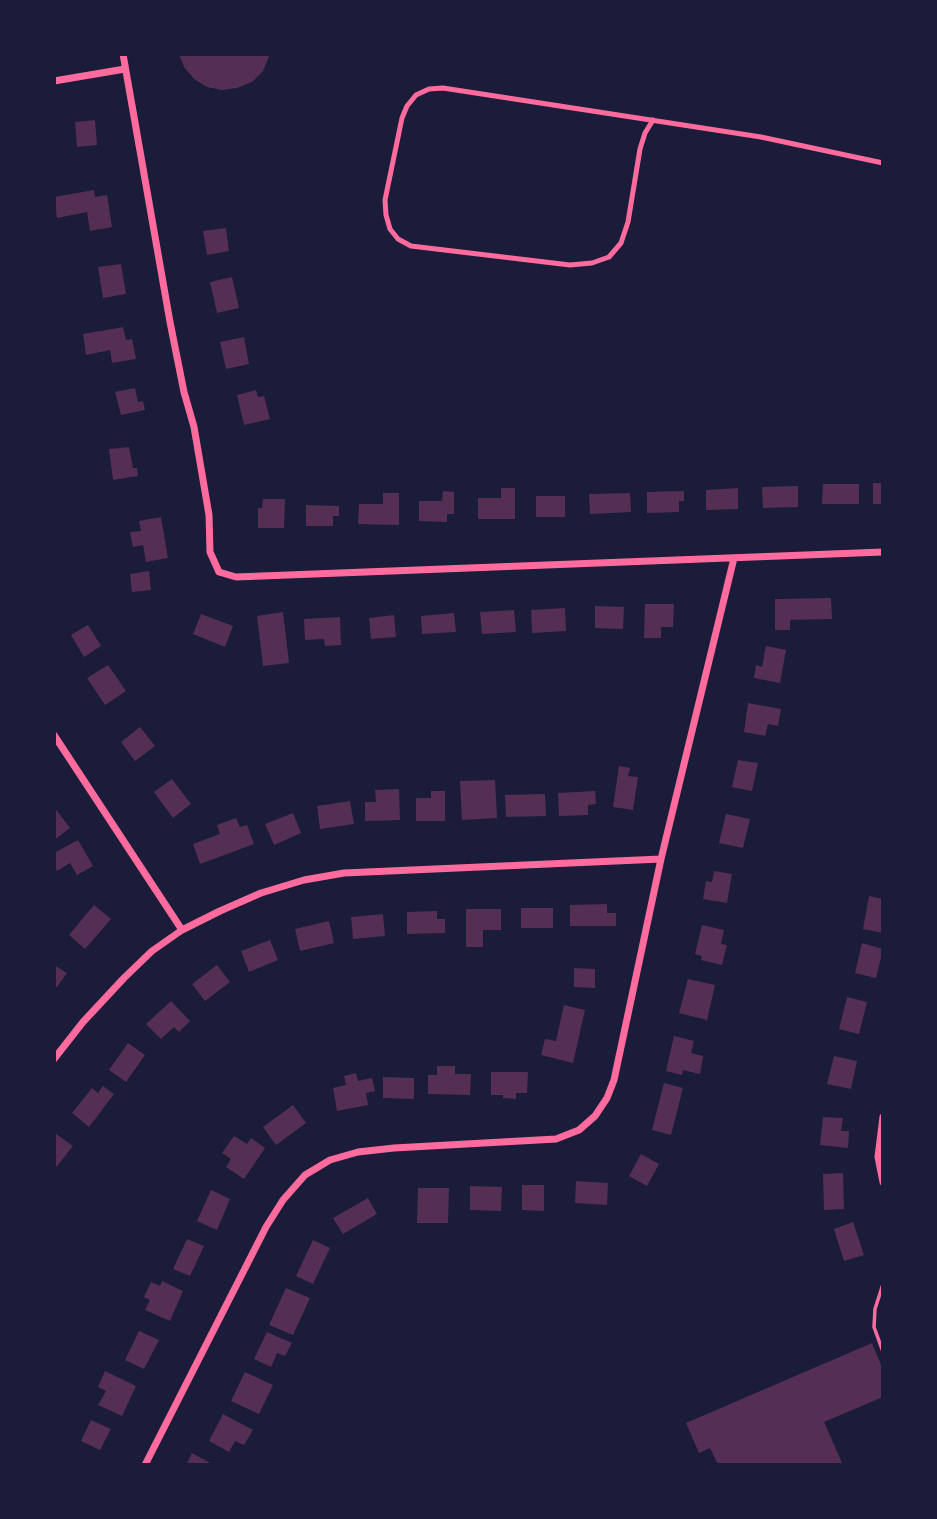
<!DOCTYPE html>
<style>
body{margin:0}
#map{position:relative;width:937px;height:1519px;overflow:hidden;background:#1b1b3a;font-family:Karla,sans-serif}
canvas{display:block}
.frame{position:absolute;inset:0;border:56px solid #1b1b3a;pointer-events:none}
</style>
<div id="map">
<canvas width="937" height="1519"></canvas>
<div class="frame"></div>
</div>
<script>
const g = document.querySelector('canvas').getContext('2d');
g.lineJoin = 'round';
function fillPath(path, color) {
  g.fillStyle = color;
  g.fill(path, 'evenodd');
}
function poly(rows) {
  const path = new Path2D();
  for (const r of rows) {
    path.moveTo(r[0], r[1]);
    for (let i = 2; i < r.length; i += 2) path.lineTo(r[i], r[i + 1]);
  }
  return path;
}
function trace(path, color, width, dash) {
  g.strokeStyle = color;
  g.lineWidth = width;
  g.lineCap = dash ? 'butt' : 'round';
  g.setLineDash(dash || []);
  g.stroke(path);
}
fillPath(poly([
 [179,54,270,54,263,71,252,82,237,88,222,90,207,87,194,79,184,67],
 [95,120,97,145,77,147,75,122],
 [94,190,95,197,107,195,112,227,90,231,87,212,57,218,54,197],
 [226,228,229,251,207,255,203,231],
 [121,264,126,294,103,298,98,267],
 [232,277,239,308,217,313,210,282],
 [123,327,126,340,132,339,136,359,112,363,110,350,86,355,83,334],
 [244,337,249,364,226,369,220,342],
 [135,388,138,402,143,401,145,410,121,415,115,392],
 [256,390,258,397,264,396,270,419,244,425,237,395],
 [129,447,133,468,137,468,138,476,113,480,109,449],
 [873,483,883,483,883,504,873,504],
 [823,484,859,484,859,504,822,504],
 [798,486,798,507,763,508,762,487],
 [501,488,515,488,515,519,478,519,478,498,501,498],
 [738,488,738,509,706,510,706,490],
 [443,491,454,492,454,514,447,514,447,522,419,521,419,501,442,501],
 [684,491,684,501,679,501,679,512,647,513,647,492],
 [383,493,399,493,399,525,358,524,359,504,383,504],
 [630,493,631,512,590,514,589,494],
 [536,496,565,496,565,517,536,517],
 [263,499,285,499,284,528,258,528,258,508,262,508],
 [306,505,339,506,339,516,333,516,333,526,306,526],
 [161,517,168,558,146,562,143,545,133,547,130,532,141,531,139,521],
 [149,571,151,590,132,592,130,574],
 [831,598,832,619,790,620,790,630,775,630,775,599],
 [645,604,674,604,673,627,661,627,661,638,644,638],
 [595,606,624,607,623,629,595,628],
 [565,608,566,631,532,633,531,610],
 [514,610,516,632,482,634,480,612],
 [283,612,289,663,263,666,257,616],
 [454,613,456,632,422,634,421,616],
 [201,614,233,626,225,647,193,634],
 [394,615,396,637,371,639,369,618],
 [340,617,341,645,325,646,324,639,305,640,304,619],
 [88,625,101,646,84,657,71,635],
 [766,646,786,650,780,683,754,678,756,665,762,667],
 [108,665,126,691,105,705,87,678],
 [748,703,781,709,778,726,768,724,765,736,744,732],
 [140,727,155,746,135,761,121,742],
 [738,760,758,763,752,791,732,787],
 [619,766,630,768,628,776,638,777,633,810,613,807],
 [172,779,191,804,173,818,154,792],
 [495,780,497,818,462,820,460,781],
 [399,789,400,820,365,821,365,802,376,802,375,790],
 [431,791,445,791,445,821,416,821,416,798,431,798],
 [595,791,596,804,588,805,588,815,559,816,558,793],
 [545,794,546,816,506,817,505,795],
 [350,801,354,824,320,829,317,806],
 [54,807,70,828,54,840],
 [293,813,301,833,274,845,265,824],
 [726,814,750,819,743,848,719,843],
 [236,818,240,827,247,825,254,844,200,864,193,844,220,834,217,825],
 [78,840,93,866,77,875,70,863,57,871,54,865,54,853],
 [714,871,732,874,727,903,703,899,706,881,712,882],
 [869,896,883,899,883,933,863,929],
 [607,904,607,913,616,913,616,926,570,926,570,905],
 [94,905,111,919,85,949,69,935],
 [521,908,553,908,553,928,521,928],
 [466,909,501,909,501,930,483,930,483,947,466,947],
 [437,911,437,919,445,919,445,933,407,934,407,912],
 [383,914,385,936,353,939,351,917],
 [329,921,334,943,300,951,295,929],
 [702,925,724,930,721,944,727,945,722,965,701,960,702,956,695,954],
 [270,940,278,960,249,972,241,951],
 [862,943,883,949,876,978,855,973],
 [54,965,67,973,54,991],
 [217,965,230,982,205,1001,192,984],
 [574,968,595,969,595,988,574,987],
 [688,979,715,985,707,1020,679,1013],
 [847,997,867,1002,859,1034,839,1029],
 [171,1001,190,1021,179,1032,174,1027,161,1039,146,1024],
 [564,1005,585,1010,573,1063,541,1055,545,1039,556,1041],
 [674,1036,694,1041,691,1053,703,1056,700,1074,683,1070,682,1075,666,1071],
 [128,1043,145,1055,126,1082,109,1070],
 [834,1056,857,1061,851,1089,827,1084],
 [437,1066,455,1066,455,1074,471,1074,470,1095,428,1094,428,1075,437,1075],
 [491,1072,528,1072,527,1093,516,1093,516,1099,503,1098,503,1095,491,1095],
 [356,1073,358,1081,372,1078,375,1091,366,1093,368,1105,337,1111,333,1088,346,1085,344,1076],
 [383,1077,414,1078,414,1099,383,1098],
 [664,1083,683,1088,671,1135,652,1130],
 [103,1086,114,1094,89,1127,72,1113,92,1088,98,1093],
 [293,1105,306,1123,276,1145,263,1127],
 [823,1117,843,1118,841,1131,849,1131,848,1148,820,1145],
 [56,1134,73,1146,54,1170,54,1137],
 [234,1136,247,1144,251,1138,265,1148,244,1179,226,1167,231,1159,222,1153],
 [641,1154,659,1164,647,1186,629,1176],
 [843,1173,844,1209,824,1210,823,1174],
 [576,1181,608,1183,607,1205,575,1203],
 [522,1185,544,1185,544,1211,522,1210],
 [470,1186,502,1187,501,1211,470,1210],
 [418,1188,449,1188,448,1223,417,1223],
 [211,1190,230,1199,217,1230,197,1221],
 [368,1198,377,1214,343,1234,333,1218],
 [853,1222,864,1255,844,1261,834,1229],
 [187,1239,204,1246,190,1276,173,1269],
 [313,1240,330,1248,313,1284,296,1276],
 [162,1281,183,1291,170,1321,145,1310,150,1300,144,1297,151,1282,160,1286],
 [286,1288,310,1298,293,1335,269,1325],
 [139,1331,159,1340,144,1369,125,1360],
 [267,1332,292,1343,285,1356,277,1353,271,1367,254,1359],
 [872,1343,881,1365,883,1364,883,1397,824,1422,843,1465,718,1465,710,1448,699,1453,686,1423],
 [105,1371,136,1386,122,1416,98,1405,106,1391,98,1387],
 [245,1372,273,1385,259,1414,231,1401],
 [223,1414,253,1430,244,1445,235,1441,229,1452,209,1441],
 [91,1420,111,1429,100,1450,81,1441],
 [192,1453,214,1465,186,1465]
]), '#542f53');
trace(poly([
 [883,1284,875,1309,874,1327,883,1352]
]), '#ff6b9d', 3.5);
trace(poly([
 [653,120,645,133,640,149,628,222,621,243,609,257,592,263,570,265,411,246,398,239,390,229,386,215,385,200,402,118,407,106,416,95,429,89,443,88,761,137,883,163]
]), '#ff6b9d', 5);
trace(poly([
 [123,54,170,322,184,392,194,427,209,515,210,552,219,572,236,577,883,552],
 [54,81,125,69],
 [54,735,182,930],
 [54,1059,83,1022,124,978,152,951,182,930,220,911,261,893,304,880,344,873,661,859],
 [883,1117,878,1157,883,1182],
 [145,1465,266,1227,283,1200,305,1175,330,1160,358,1152,394,1148,556,1139,579,1130,595,1116,607,1098,614,1080,661,859,734,558]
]), '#ff6b9d', 7);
</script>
